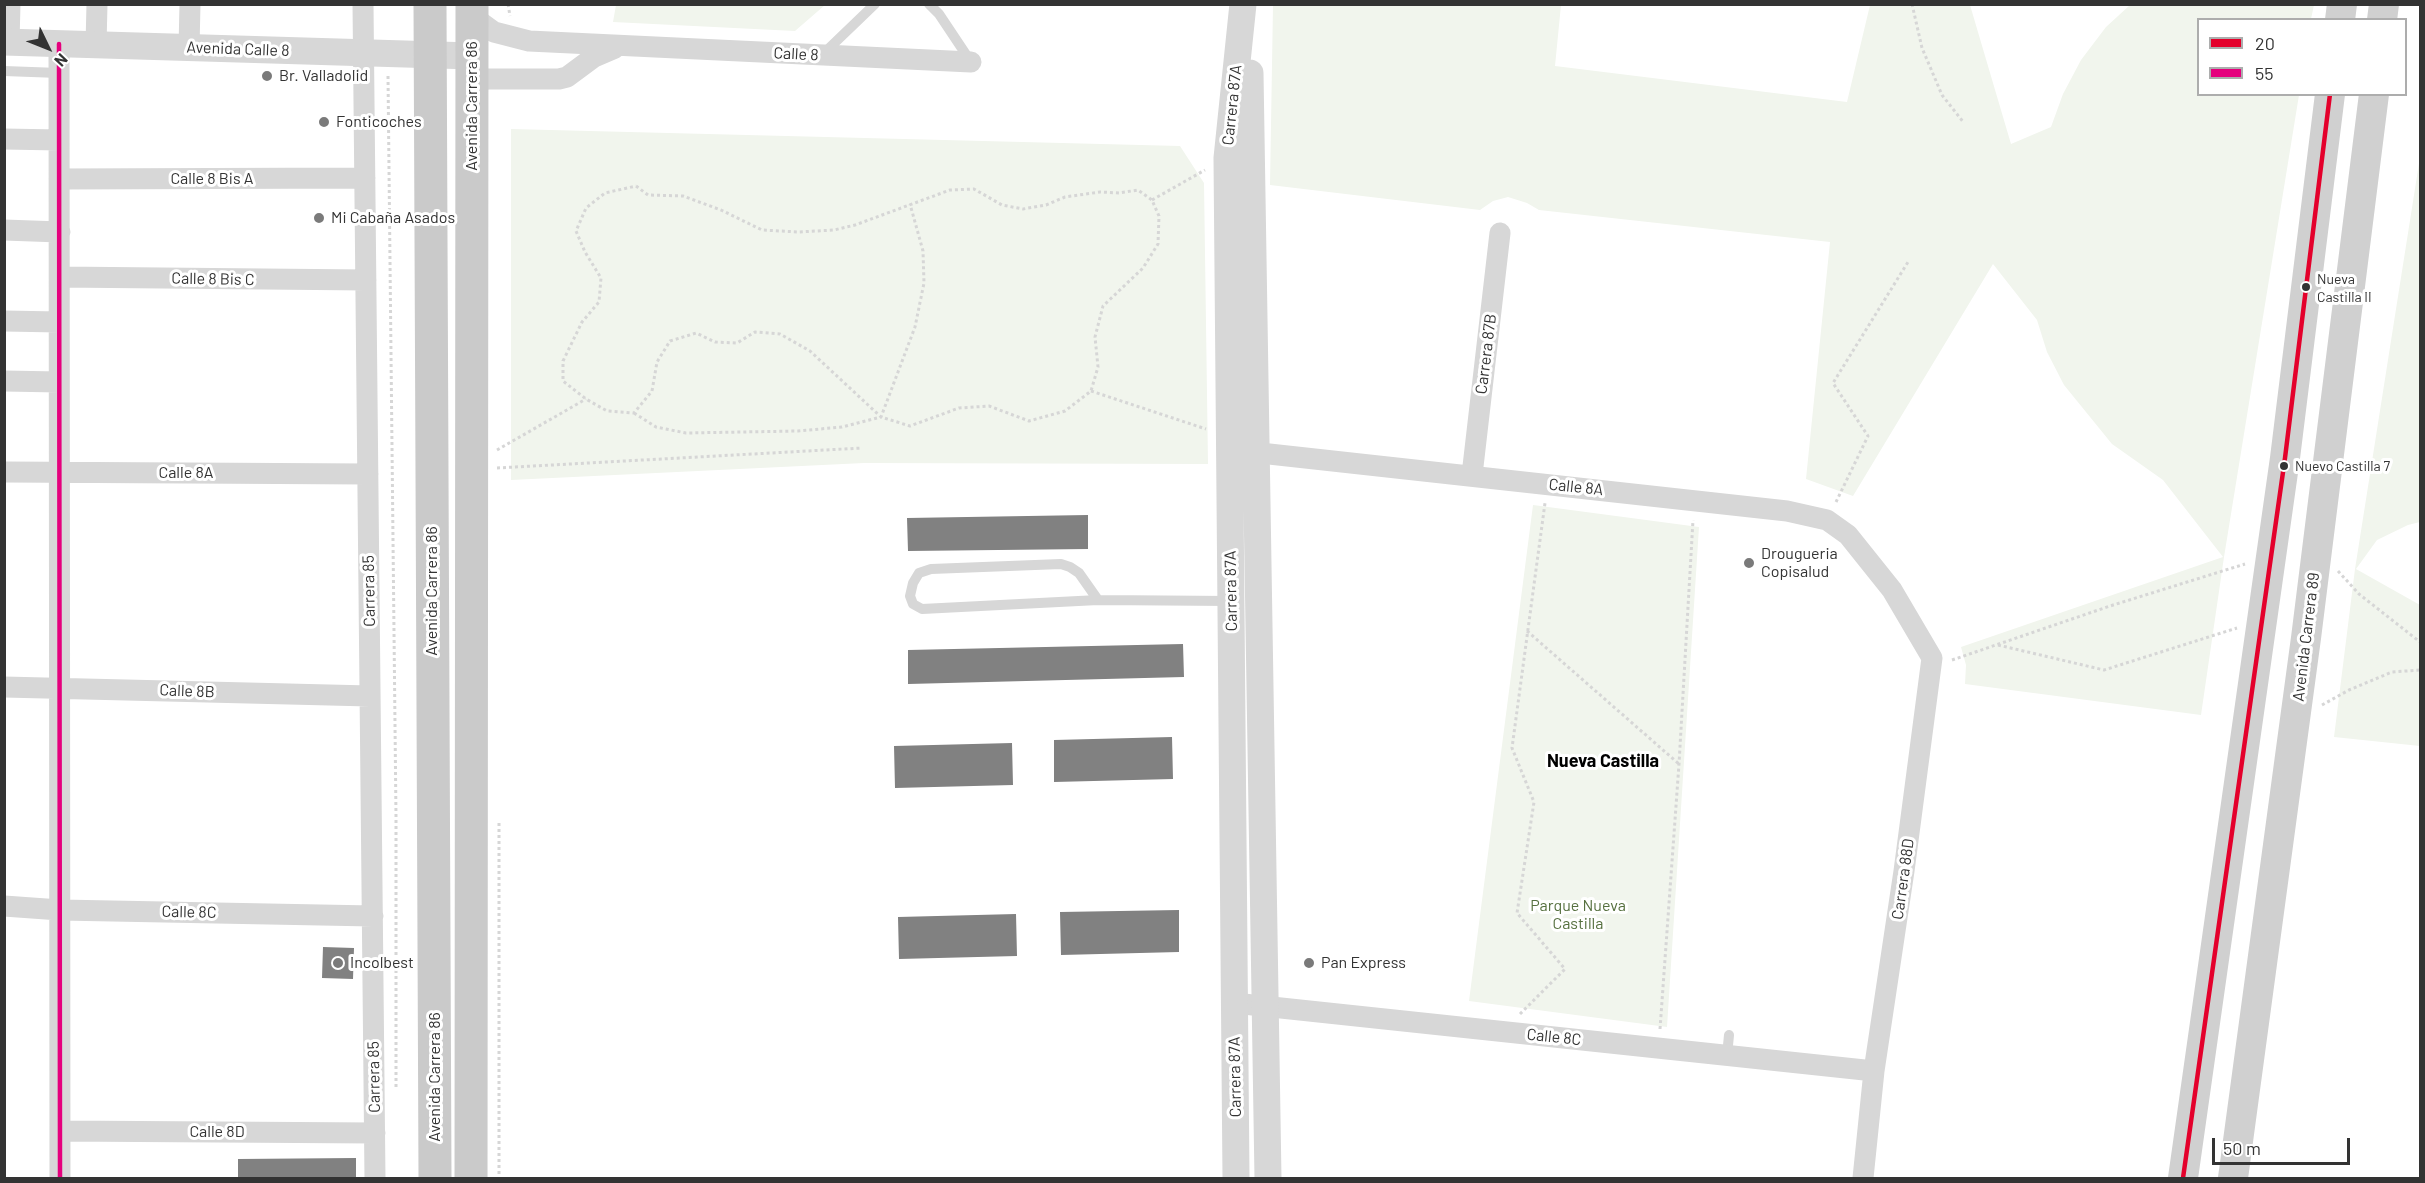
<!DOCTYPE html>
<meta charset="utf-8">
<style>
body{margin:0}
#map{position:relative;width:2425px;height:1183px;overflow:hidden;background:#fff;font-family:Barlow,sans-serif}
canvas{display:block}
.frame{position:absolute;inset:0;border:6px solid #333;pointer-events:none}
.legend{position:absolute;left:2197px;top:18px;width:210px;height:78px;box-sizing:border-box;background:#fff;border:2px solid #adadad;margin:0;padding:8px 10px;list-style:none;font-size:18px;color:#333}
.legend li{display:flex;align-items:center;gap:12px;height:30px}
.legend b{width:30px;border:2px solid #adadad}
.north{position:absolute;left:18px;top:18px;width:60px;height:60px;-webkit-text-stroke:4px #fff;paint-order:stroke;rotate:133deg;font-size:16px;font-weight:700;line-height:24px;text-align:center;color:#333}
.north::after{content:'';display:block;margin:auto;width:21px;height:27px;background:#333;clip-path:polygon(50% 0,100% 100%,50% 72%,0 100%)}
.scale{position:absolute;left:2212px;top:1138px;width:138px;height:27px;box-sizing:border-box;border:3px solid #333;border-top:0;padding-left:8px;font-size:18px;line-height:21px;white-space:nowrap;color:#333;-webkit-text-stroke:4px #fff;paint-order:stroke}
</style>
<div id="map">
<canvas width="2425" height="1183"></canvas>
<div class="frame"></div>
<ul class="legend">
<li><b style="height:8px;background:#e4002b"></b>20</li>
<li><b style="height:8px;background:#e5007d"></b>55</li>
</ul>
<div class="north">N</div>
<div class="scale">50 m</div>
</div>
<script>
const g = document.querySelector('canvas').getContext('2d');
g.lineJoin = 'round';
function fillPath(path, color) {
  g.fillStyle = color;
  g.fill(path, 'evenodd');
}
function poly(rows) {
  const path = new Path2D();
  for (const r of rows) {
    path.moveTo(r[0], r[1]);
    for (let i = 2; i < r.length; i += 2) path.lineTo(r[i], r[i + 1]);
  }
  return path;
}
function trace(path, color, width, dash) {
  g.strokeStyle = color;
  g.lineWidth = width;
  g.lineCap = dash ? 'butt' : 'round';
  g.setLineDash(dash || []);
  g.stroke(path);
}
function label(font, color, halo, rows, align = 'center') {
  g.font = font + ' Barlow,sans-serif';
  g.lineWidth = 6;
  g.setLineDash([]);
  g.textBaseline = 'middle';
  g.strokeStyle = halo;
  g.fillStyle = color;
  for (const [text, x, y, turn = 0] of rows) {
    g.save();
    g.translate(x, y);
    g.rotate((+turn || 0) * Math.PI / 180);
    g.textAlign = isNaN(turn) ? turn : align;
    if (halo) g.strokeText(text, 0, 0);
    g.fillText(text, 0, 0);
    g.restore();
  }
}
fillPath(poly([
 [616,5,825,4,825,5,795,31,613,22],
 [1273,5,1561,5,1555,66,1847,102,1870,5,1970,5,2011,144,2051,127,2063,94,2081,60,2106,27,2130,5,2314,5,2311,19,2198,20,2198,94,2299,95,2224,557,2201,715,1965,684,1966,665,1961,647,2223,557,2163,480,2112,444,2064,385,2047,352,2037,320,1993,264,1853,496,1806,479,1830,242,1539,210,1527,203,1508,197,1493,201,1480,210,1270,185],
 [511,129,1180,146,1204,183,1208,464,864,463,511,480],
 [2420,157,2420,522,2408,525,2377,540,2356,569,2420,605,2420,746,2334,737,2355,569],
 [1533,505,1699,527,1667,1027,1469,1001]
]), '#f1f5ed');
fillPath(poly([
 [1088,515,1088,549,908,551,907,518],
 [1183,644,1184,677,908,684,908,650],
 [1172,737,1173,779,1054,782,1054,740],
 [1012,743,1013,785,895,788,894,746],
 [1179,910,1179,952,1061,955,1060,912],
 [1016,914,1017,956,899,959,898,917],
 [323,947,354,948,353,979,322,978],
 [356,1158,356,1179,238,1179,238,1159]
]), '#818181');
trace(poly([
 [508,4,510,16],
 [1912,4,1922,48,1942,95,1964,123],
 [388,76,396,817,396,1090],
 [636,186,648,195,683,196,721,210,762,230,798,232,834,230,855,225,950,190,974,189,1002,205,1023,209,1046,205,1065,197,1100,192,1119,193,1138,190,1152,200,1159,216,1158,244,1143,268,1103,306,1095,337,1098,367,1091,391,1065,411,1029,421,989,406,959,408,910,426,881,417,810,351,780,334,755,332,737,343,715,342,696,333,670,341,657,362,652,391,634,413,607,411,586,399,563,381,563,361,582,322,599,302,601,278,585,252,576,231,586,208,605,193,636,186],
 [1152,200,1205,170],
 [1091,391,1206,429],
 [634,413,656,427,686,433,798,431,842,427,881,417,915,327,924,283,923,251,910,204],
 [497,450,586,399],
 [497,468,862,448],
 [1836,502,1868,436,1833,383,1908,262],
 [2338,571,2359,594,2420,642],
 [1527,631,1679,764],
 [1998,645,2104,670,2237,628],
 [1952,660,2110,606,2245,564],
 [2322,705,2349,690,2392,672,2420,670],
 [499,823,499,1178],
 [1520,1014,1565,969,1517,913,1534,802,1512,748,1545,503],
 [1660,1029,1679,764,1693,520]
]), '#d6d6d6', 3, [3, 3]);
trace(poly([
 [929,4,939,14,971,62],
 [823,54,875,4],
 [4,71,59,73],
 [1098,600,1079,573,1070,567,1061,564,931,569,919,573,913,583,910,596,913,604,922,609,1098,600,1230,601],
 [1727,1056,1729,1035]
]), '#d7d7d7', 10);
trace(poly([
 [363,4,375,1178],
 [472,16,494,32,529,41,971,62],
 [9,42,10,4],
 [59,44,60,1178],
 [96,45,97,4],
 [189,48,190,4],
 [472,86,486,79,559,79,567,77,594,57,615,48],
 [4,139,59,140],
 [59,179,365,178],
 [4,230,60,232],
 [60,277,366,280],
 [4,321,59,322],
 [4,381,59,382],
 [1242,451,1787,511,1827,520,1848,535,1892,590,1932,658,1904,871,1874,1071,1863,1178],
 [4,472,368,474],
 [1472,475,1500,233],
 [4,687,370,696],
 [4,906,60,910,373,916],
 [1234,1003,1874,1071],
 [60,1131,375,1133]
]), '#d7d7d7', 21);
trace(poly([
 [4,42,472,56],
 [1250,73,1268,1178],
 [1236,1178,1227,158,1243,4]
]), '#d7d7d7', 27);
trace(poly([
 [2340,20,2342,4],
 [2382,20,2384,4],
 [2183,1178,2285,458,2330,94],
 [2233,1178,2306,638,2374,94]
]), '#d0d0d0', 30);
trace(poly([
 [430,4,435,1178],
 [471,1178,472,4]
]), '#cacaca', 33);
trace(poly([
 [2183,1178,2285,458,2330,94]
]), '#e4002b', 4.5);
trace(poly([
 [59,44,60,1178]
]), '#e5007d', 4.5);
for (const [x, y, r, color] of [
 [267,76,6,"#7a7a7a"],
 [324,122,6,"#7a7a7a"],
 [319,218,6,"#7a7a7a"],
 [2306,287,5,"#333"],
 [2284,466,5,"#333"],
 [1749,563,6,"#7a7a7a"],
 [338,963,6,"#7a7a7a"],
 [1309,963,6,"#7a7a7a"]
]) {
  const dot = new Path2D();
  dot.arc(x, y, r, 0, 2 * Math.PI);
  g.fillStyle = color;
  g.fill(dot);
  trace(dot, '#fff', 2);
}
label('14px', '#333', '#fff', [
 ["Nueva",2317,279],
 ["Castilla II",2317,297],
 ["Nuevo Castilla 7",2295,466]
], 'left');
label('16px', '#333', '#fff', [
 ["Avenida Calle 8",238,49,2],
 ["Calle 8",796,54,3],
 ["Carrera 87A",1232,105,-84],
 ["Avenida Carrera 86",472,106,-90],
 ["Calle 8 Bis A",212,179],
 ["Calle 8 Bis C",213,279,1],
 ["Carrera 87B",1486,354,-83],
 ["Calle 8A",186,473],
 ["Calle 8A",1576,487,6],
 ["Carrera 85",369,591,-91],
 ["Avenida Carrera 86",432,591,-90],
 ["Carrera 87A",1231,591,-91],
 ["Avenida Carrera 89",2306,637,-83],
 ["Calle 8B",187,691,2],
 ["Carrera 88D",1903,879,-82],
 ["Calle 8C",189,912,1],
 ["Calle 8C",1554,1037,6],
 ["Carrera 85",374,1077,-91],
 ["Avenida Carrera 86",435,1077,-90],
 ["Carrera 87A",1235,1077,-91],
 ["Calle 8D",217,1132]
]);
label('16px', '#333', '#fff', [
 ["Br. Valladolid",279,76],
 ["Fonticoches",336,122],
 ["Mi Cabaña Asados",331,218],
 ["Drougueria",1761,554],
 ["Copisalud",1761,572],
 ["Incolbest",350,963],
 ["Pan Express",1321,963]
], 'left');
label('16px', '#56703f', '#fff', [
 ["Parque Nueva",1578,906],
 ["Castilla",1578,924]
]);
label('bold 18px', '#000', '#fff', [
 ["Nueva Castilla",1603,761]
]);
</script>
